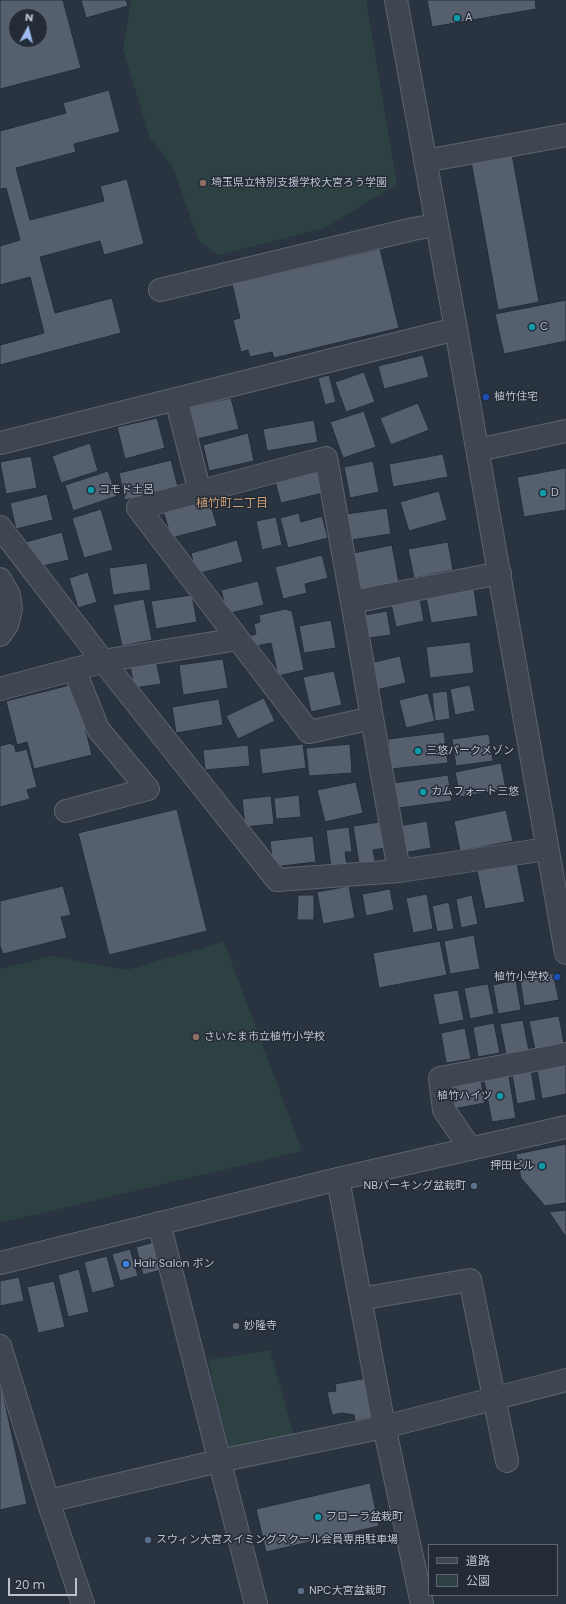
<!DOCTYPE html>
<meta charset="utf-8">
<style>
body{margin:0}
#map{position:relative;width:566px;height:1604px;overflow:hidden;background:#2a3441;font-family:Poppins,"Noto Sans JP",sans-serif}
canvas{display:block}
.legend{position:absolute;left:428px;top:1544px;width:130px;height:52px;box-sizing:border-box;background:#232b37;border:1px solid #606772;margin:0;padding:5px 7px;list-style:none;font-size:12px;color:#bcc1cb}
.legend li{display:flex;align-items:center;gap:8px;height:20px}
.legend b{width:20px;border:1px solid #606772}
.north{position:absolute;left:8px;top:8px;width:40px;height:40px;box-sizing:border-box;background:#232b37;border:1px solid #606772;border-radius:50%;rotate:7deg;font-size:11px;font-weight:700;line-height:16px;text-align:center;color:#bcc1cb}
.north::after{content:'';display:block;margin:auto;width:14px;height:18px;background:#9dbbee;clip-path:polygon(50% 0,100% 100%,50% 72%,0 100%)}
.scale{position:absolute;left:8px;top:1578px;width:69px;height:18px;box-sizing:border-box;border:2px solid #bcc1cb;border-top:0;padding-left:5px;font-size:12px;line-height:14px;white-space:nowrap;color:#bcc1cb;-webkit-text-stroke:3px #232b37;paint-order:stroke}
</style>
<div id="map">
<canvas width="566" height="1604"></canvas>
<ul class="legend">
<li><b style="height:5px;background:#3e4651"></b>道路</li>
<li><b style="height:11px;background:#2d4143"></b>公園</li>
</ul>
<div class="north">N</div>
<div class="scale">20 m</div>
</div>
<script>
const g = document.querySelector('canvas').getContext('2d');
g.lineJoin = 'round';
function fillPath(path, color) {
  g.fillStyle = color;
  g.fill(path, 'evenodd');
}
function poly(rows) {
  const path = new Path2D();
  for (const r of rows) {
    path.moveTo(r[0], r[1]);
    for (let i = 2; i < r.length; i += 2) path.lineTo(r[i], r[i + 1]);
  }
  return path;
}
function trace(path, color, width, dash) {
  g.strokeStyle = color;
  g.lineWidth = width;
  g.lineCap = dash ? 'butt' : 'round';
  g.setLineDash(dash || []);
  g.stroke(path);
}
function label(font, color, halo, rows, align = 'center') {
  g.font = font + ' Poppins,"Noto Sans JP",sans-serif';
  g.lineWidth = 3;
  g.setLineDash([]);
  g.textBaseline = 'middle';
  g.strokeStyle = halo;
  g.fillStyle = color;
  for (const [text, x, y, turn = 0] of rows) {
    g.save();
    g.translate(x, y);
    g.rotate((+turn || 0) * Math.PI / 180);
    g.textAlign = isNaN(turn) ? turn : align;
    if (halo) g.strokeText(text, 0, 0);
    g.fillText(text, 0, 0);
    g.restore();
  }
}
fillPath(poly([
 [131,0,366,0,397,184,325,228,218,255,198,240,174,169,150,138,123,49],
 [224,942,302,1151,0,1223,0,969,51,956,127,970],
 [270,1350,294,1436,229,1449,208,1360]
]), '#2d4143');
const building = poly([
 [0,0,63,0,81,68,0,89,0,0],
 [16,16,40,16,40,40,16,40,16,16],
 [81,0,126,0,128,6,86,18,81,0],
 [427,0,535,0,536,9,432,27,427,0],
 [109,90,120,132,74,144,76,152,16,168,30,220,104,201,100,186,127,179,144,244,104,255,100,241,40,257,55,313,112,298,121,333,0,365,0,345,44,333,30,277,0,285,0,246,20,240,6,188,0,189,0,131,66,113,63,103,109,90],
 [512,154,539,302,498,310,471,161,512,154],
 [380,249,399,328,274,358,272,352,250,357,248,350,241,352,233,320,240,318,232,284,380,249],
 [566,300,566,341,504,354,495,314,566,300],
 [423,355,429,377,384,389,378,366,423,355],
 [364,372,375,402,346,412,335,382,364,372],
 [329,375,336,402,325,405,318,378,329,375],
 [231,398,239,429,193,440,185,408,231,398],
 [418,403,429,430,391,445,380,418,418,403],
 [364,411,376,447,343,458,330,422,364,411],
 [157,418,165,448,125,459,117,427,157,418],
 [314,420,318,442,267,451,263,429,314,420],
 [248,433,254,461,209,471,203,445,248,433],
 [90,443,98,471,61,483,52,456,90,443],
 [443,454,448,477,393,487,389,464,443,454],
 [31,456,37,488,6,494,0,462,31,456],
 [171,460,178,487,125,500,119,473,171,460],
 [373,461,379,492,350,498,344,467,373,461],
 [317,467,323,493,281,503,274,478,317,467],
 [566,468,566,510,524,517,517,477,566,468],
 [108,471,117,496,73,511,65,485,108,471],
 [439,491,447,520,409,531,400,502,439,491],
 [47,494,53,520,16,529,10,503,47,494],
 [208,495,217,526,171,538,162,507,208,495],
 [387,508,391,534,344,541,340,515,387,508],
 [101,509,113,550,84,558,72,518,101,509],
 [299,513,301,522,322,516,328,538,288,548,280,518,299,513],
 [276,517,282,545,262,550,256,521,276,517],
 [62,532,69,560,33,568,26,542,62,532],
 [237,540,243,562,196,574,191,553,237,540],
 [448,542,453,570,414,578,408,549,448,542],
 [392,545,399,583,356,591,349,554,392,545],
 [322,555,328,578,305,584,307,593,283,599,275,567,322,555],
 [147,563,151,590,113,595,109,568,147,563],
 [88,572,97,602,78,608,69,578,88,572],
 [258,581,264,605,227,614,221,590,258,581],
 [474,589,478,616,431,623,426,597,474,589],
 [192,595,197,622,156,629,151,601,192,595],
 [144,599,152,640,122,646,113,605,144,599],
 [420,599,424,621,396,627,391,604,420,599],
 [285,609,292,611,304,670,278,676,271,643,257,646,250,636,256,634,254,624,260,622,259,615,285,609],
 [387,611,391,635,369,638,365,615,387,611],
 [331,620,336,648,304,653,299,626,331,620],
 [470,642,474,673,430,678,426,647,470,642],
 [400,656,406,683,372,691,366,664,400,656],
 [223,659,228,688,183,695,179,665,223,659],
 [156,660,161,684,134,688,130,665,156,660],
 [334,671,342,705,311,712,303,677,334,671],
 [74,684,92,755,34,769,27,742,17,745,6,701,74,684],
 [470,685,475,711,455,715,450,689,470,685],
 [447,691,450,719,435,721,432,693,447,691],
 [428,693,435,721,406,728,399,700,428,693],
 [264,698,275,721,238,739,226,716,264,698],
 [219,699,223,725,176,733,172,707,219,699],
 [444,732,448,763,391,769,388,739,444,732],
 [489,734,493,761,456,766,452,739,489,734],
 [11,743,12,745,14,744,16,752,27,749,37,787,27,790,30,799,0,807,0,746,11,743],
 [303,744,306,768,262,774,259,749,303,744],
 [350,744,352,773,309,776,306,748,350,744],
 [248,745,250,766,205,770,203,750,248,745],
 [501,763,506,789,460,797,455,772,501,763],
 [448,775,452,801,398,808,394,783,448,775],
 [356,782,363,813,325,822,317,790,356,782],
 [299,795,301,817,276,819,274,798,299,795],
 [271,796,274,824,245,827,242,799,271,796],
 [177,809,207,931,109,955,78,833,177,809],
 [506,810,513,841,460,851,454,821,506,810],
 [427,821,431,848,403,853,399,826,427,821],
 [380,822,385,848,373,850,375,861,359,864,353,826,380,822],
 [349,827,352,852,345,852,347,866,331,868,326,830,349,827],
 [313,836,316,862,273,867,270,841,313,836],
 [517,863,525,902,485,909,477,871,517,863],
 [63,886,71,915,61,917,67,938,3,954,0,946,0,901,63,886],
 [349,886,355,918,323,924,317,892,349,886],
 [390,889,394,910,366,916,362,894,390,889],
 [427,894,433,929,413,933,406,898,427,894],
 [298,895,314,895,314,920,297,920,298,895],
 [472,895,478,924,461,928,456,899,472,895],
 [449,902,454,929,437,932,432,906,449,902],
 [474,935,480,969,450,974,444,941,474,935],
 [440,941,447,975,379,988,373,953,440,941],
 [553,973,559,1000,524,1006,520,979,553,973],
 [516,980,521,1010,498,1014,493,985,516,980],
 [488,984,494,1014,470,1019,464,988,488,984],
 [458,990,464,1020,439,1025,433,994,458,990],
 [559,1016,565,1049,536,1055,529,1021,559,1016],
 [523,1020,530,1056,507,1060,500,1024,523,1020],
 [494,1023,500,1053,478,1057,473,1027,494,1023],
 [465,1028,471,1059,446,1063,441,1033,465,1028],
 [566,1064,566,1094,542,1099,537,1070,566,1064],
 [531,1070,536,1100,517,1104,512,1074,531,1070],
 [508,1071,516,1118,492,1122,483,1075,508,1071],
 [481,1081,485,1103,453,1109,449,1087,481,1081],
 [566,1144,566,1203,545,1206,521,1178,516,1154,566,1144],
 [566,1210,566,1237,549,1212,566,1210],
 [154,1242,161,1270,143,1275,136,1247,154,1242],
 [130,1249,138,1276,120,1281,112,1254,130,1249],
 [107,1256,115,1287,92,1293,84,1262,107,1256],
 [79,1269,89,1312,68,1317,58,1275,79,1269],
 [19,1277,24,1301,0,1306,0,1281,19,1277],
 [54,1281,65,1327,38,1333,27,1287,54,1281],
 [367,1378,375,1417,355,1421,354,1415,342,1413,332,1415,327,1392,336,1391,335,1384,367,1378],
 [0,1380,27,1504,0,1510,0,1380],
 [370,1483,379,1526,266,1552,256,1509,370,1483]
]);
fillPath(building, '#565f6e');
trace(building, '#252d39', 1);
const minor = poly([
 [396,0,456,329,566,953],
 [425,161,566,135],
 [160,290,413,229,437,225],
 [176,399,200,492],
 [0,443,456,329],
 [478,450,566,431],
 [0,527,103,661,277,880,399,871,547,849],
 [0,579,9,595,11,609,7,625,0,635],
 [352,602,326,458,138,508,309,732,372,718,352,602,500,573],
 [0,689,109,660,238,639],
 [372,718,399,871],
 [66,811,148,789,98,729,74,669],
 [470,1148,444,1110,440,1078,566,1054],
 [338,1179,383,1421,422,1604],
 [159,1223,256,1604],
 [0,1263,338,1179,566,1127],
 [360,1299,470,1280,507,1461],
 [0,1346,48,1501,83,1604],
 [48,1501,219,1461,384,1427,566,1380]
]);
trace(minor, '#5d646f', 24);
trace(minor, '#3e4651', 22);
for (const [x, y, r, color] of [
 [457,18,4,"#0f9aa8"],
 [203,183,4,"#8d6e63"],
 [532,327,4,"#0f9aa8"],
 [486,397,4,"#1a4fb4"],
 [91,490,4,"#0f9aa8"],
 [543,493,4,"#0f9aa8"],
 [418,751,4,"#0f9aa8"],
 [423,792,4,"#0f9aa8"],
 [557,977,4,"#1a4fb4"],
 [196,1037,4,"#8d6e63"],
 [500,1096,4,"#0f9aa8"],
 [542,1166,4,"#0f9aa8"],
 [474,1186,4,"#5c6f8a"],
 [126,1264,4,"#3f7fe0"],
 [236,1326,4,"#6b7280"],
 [318,1517,4,"#0f9aa8"],
 [148,1540,4,"#5c6f8a"],
 [301,1591,4,"#5c6f8a"]
]) {
  const dot = new Path2D();
  dot.arc(x, y, r, 0, 2 * Math.PI);
  g.fillStyle = color;
  g.fill(dot);
  trace(dot, '#232b37', 1.5);
}
label('11px', '#bcc1cb', '#232b37', [
 ["A",465,18],
 ["埼玉県立特別支援学校大宮ろう学園",211,183],
 ["C",540,327],
 ["植竹住宅",494,397],
 ["コモド土呂",99,490],
 ["D",551,493],
 ["三悠パークメゾン",426,751],
 ["カムフォート三悠",431,792],
 ["植竹小学校",549,977,"right"],
 ["さいたま市立植竹小学校",204,1037],
 ["植竹ハイツ",492,1096,"right"],
 ["押田ビル",534,1166,"right"],
 ["NBパーキング盆栽町",466,1186,"right"],
 ["Hair Salon ボン",134,1264],
 ["妙隆寺",244,1326],
 ["フローラ盆栽町",326,1517],
 ["スウィン大宮スイミングスクール会員専用駐車場",156,1540],
 ["NPC大宮盆栽町",309,1591]
], 'left');
label('12px', '#cc9e76', '#232b37', [
 ["植竹町二丁目",232,504]
]);
</script>
